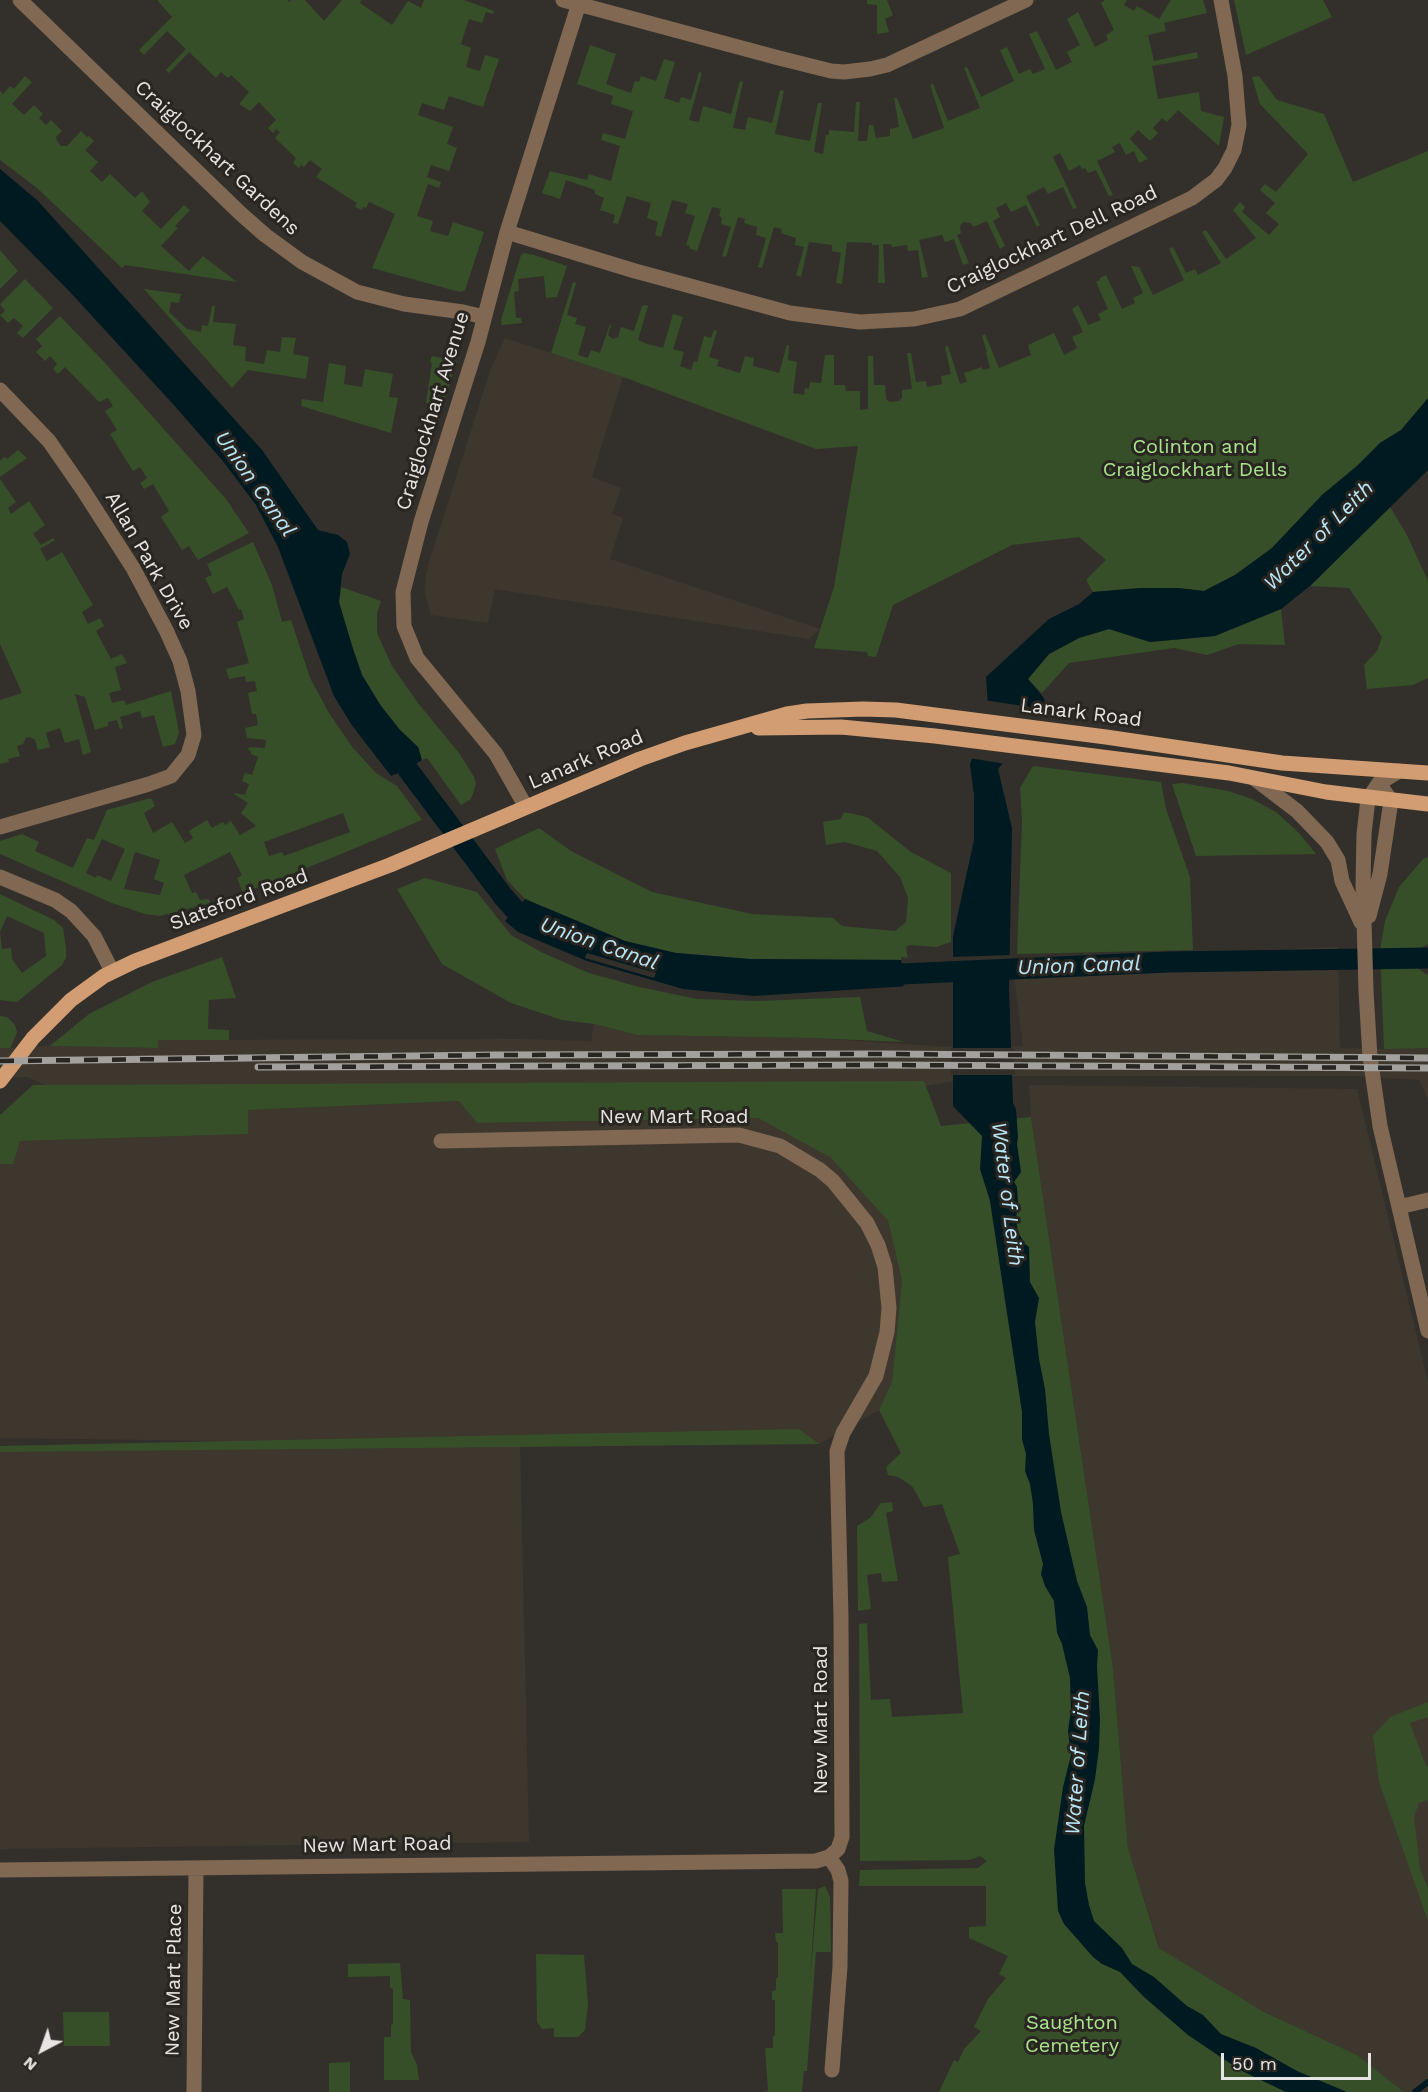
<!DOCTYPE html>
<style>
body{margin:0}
#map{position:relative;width:1428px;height:2092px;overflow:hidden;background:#33302c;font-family:"Work Sans",sans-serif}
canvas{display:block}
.north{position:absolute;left:12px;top:2020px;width:60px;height:60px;-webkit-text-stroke:4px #292622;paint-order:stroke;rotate:221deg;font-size:16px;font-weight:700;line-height:24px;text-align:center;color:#e7e5e3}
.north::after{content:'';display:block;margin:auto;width:21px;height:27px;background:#e7e5e3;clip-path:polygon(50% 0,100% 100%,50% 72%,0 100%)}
.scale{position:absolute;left:1221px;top:2053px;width:150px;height:27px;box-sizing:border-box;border:3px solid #e7e5e3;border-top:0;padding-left:8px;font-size:18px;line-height:21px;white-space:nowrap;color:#e7e5e3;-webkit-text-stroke:4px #292622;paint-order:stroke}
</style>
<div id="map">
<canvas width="1428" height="2092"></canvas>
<div class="north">N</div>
<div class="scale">50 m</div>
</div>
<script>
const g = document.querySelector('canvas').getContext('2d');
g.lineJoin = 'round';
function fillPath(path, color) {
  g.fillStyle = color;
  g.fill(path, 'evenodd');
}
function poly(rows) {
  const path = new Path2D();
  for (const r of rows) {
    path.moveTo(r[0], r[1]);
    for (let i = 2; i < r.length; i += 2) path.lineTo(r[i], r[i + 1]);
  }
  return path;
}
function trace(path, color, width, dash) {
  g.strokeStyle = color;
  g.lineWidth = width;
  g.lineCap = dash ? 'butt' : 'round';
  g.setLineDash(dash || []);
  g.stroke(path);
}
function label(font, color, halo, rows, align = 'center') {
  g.font = font + ' "Work Sans",sans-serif';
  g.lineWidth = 6;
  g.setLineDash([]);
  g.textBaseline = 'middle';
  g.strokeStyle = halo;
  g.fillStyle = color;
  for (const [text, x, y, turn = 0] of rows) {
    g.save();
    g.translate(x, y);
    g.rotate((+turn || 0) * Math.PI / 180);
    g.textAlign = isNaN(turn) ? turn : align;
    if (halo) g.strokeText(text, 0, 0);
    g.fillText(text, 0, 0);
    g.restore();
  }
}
fillPath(poly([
 [505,338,623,377,592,477,621,488,612,514,623,518,610,559,820,629,809,639,495,589,488,623,431,615,425,593,426,576,429,562,491,368],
 [1338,947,1340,1048,1384,1049,1428,1030,1428,1099,1419,1080,1356,1076,1014,1076,957,1081,892,1091,47,1086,28,1077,0,1078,0,1016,7,1017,15,1025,17,1032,11,1048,50,1046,158,1048,158,1040,520,1039,591,1041,594,1024,637,1035,813,1038,962,1048,1023,1046,1012,960],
 [1029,1085,1357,1089,1428,1382,1428,2092,1404,2092,1357,2055,1264,2012,1160,1949,1128,1848,1113,1668,1031,1117],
 [460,1101,477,1123,758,1118,831,1158,888,1221,902,1281,892,1383,879,1410,819,1444,520,1442,529,1842,0,1849,0,1446,231,1441,0,1438,0,1164,13,1164,19,1141,247,1134,248,1110]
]), '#3e372e');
fillPath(poly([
 [157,0,287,0,289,2,291,0,305,0,324,21,342,0,361,0,360,3,392,25,408,1,421,8,424,0,464,0,494,11,493,14,486,12,482,23,469,19,461,44,471,48,466,67,480,71,485,55,499,59,483,107,449,96,444,110,422,103,418,115,453,127,447,144,457,148,449,171,431,165,427,177,441,182,439,188,428,184,417,216,433,221,430,231,448,236,453,222,484,232,465,290,461,292,456,291,372,268,395,214,369,202,366,208,363,207,362,210,355,207,357,203,316,177,322,169,310,160,304,167,301,165,299,168,293,163,296,158,275,138,280,132,276,129,273,133,268,128,276,120,259,102,250,111,239,104,249,92,231,75,228,78,221,72,216,78,189,52,169,73,166,70,186,49,167,31,144,55,139,50,172,17],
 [867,0,887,0,893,15,885,19,889,32,877,34,877,5,867,4],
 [1105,0,1127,0,1124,5,1134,11,1137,6,1159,19,1171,0,1203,0,1207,13,1164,23,1166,31,1148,35,1154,61,1197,52,1198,58,1152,66,1158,99,1199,92,1201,111,1224,117,1219,146,1178,110,1167,122,1162,118,1153,128,1158,133,1150,141,1138,130,1130,139,1148,159,1139,163,1134,151,1126,155,1120,143,1112,147,1115,152,1097,161,1113,195,1109,196,1096,170,1088,173,1085,168,1082,169,1080,165,1069,171,1060,153,1053,157,1077,208,1073,209,1063,187,1048,194,1044,187,1026,196,1040,225,1037,227,1026,205,1011,212,1006,203,996,208,1000,217,993,221,1005,246,1000,249,987,221,973,227,971,223,963,222,960,226,961,233,957,235,969,263,963,265,954,239,945,242,942,235,919,240,928,277,922,278,918,250,908,251,907,245,892,247,891,244,883,244,885,283,878,283,879,245,872,245,872,243,847,242,842,284,836,283,841,253,832,251,832,245,809,242,801,277,796,275,804,247,795,245,796,238,781,233,782,229,774,227,762,268,758,267,766,238,756,235,757,227,744,223,745,219,738,217,726,257,722,256,731,227,721,224,722,218,719,216,721,209,712,207,697,251,689,248,690,246,686,245,695,216,685,213,688,204,672,200,661,237,655,235,658,222,647,218,651,203,627,196,618,224,613,223,615,215,600,210,604,198,595,194,595,190,566,180,560,199,542,193,550,171,587,180,589,174,611,181,620,146,601,140,603,133,625,139,633,111,611,104,613,96,577,84,590,45,616,54,606,84,631,93,635,81,639,82,641,76,656,81,664,59,675,62,664,98,679,103,681,97,691,100,699,72,702,73,689,120,699,122,703,106,731,114,740,81,743,82,733,128,745,130,748,117,772,123,780,90,784,91,775,134,810,141,818,103,822,103,814,152,823,154,826,135,829,135,829,130,854,132,856,102,860,102,858,141,867,141,869,125,873,125,876,138,890,136,890,129,899,127,894,98,897,98,913,139,944,128,930,85,933,84,948,121,980,108,964,68,967,67,981,97,1014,81,1000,50,1007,47,1019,74,1030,69,1033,74,1045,69,1029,34,1037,31,1056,70,1072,62,1067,52,1080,45,1067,19,1078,12,1095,47,1108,40,1106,35,1114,30,1101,3],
 [1234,0,1323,0,1332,17,1246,55],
 [25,76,32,82,12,104,24,115,34,105,43,114,39,118,46,125,51,120,62,131,56,137,57,141,61,146,67,146,81,131,87,137,89,136,94,141,85,150,98,162,90,171,102,182,110,174,135,198,142,191,150,202,142,211,161,229,184,205,190,210,175,226,178,228,161,246,189,271,203,256,237,282,125,265,122,268,37,188,0,160,0,91,3,94,10,86,14,89],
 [1259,76,1277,100,1324,114,1353,182,1428,151,1428,456,1401,430,1380,443,1357,466,1322,495,1272,548,1235,575,1204,591,1178,588,1140,588,1093,592,1086,580,1106,560,1079,537,1012,545,893,605,876,657,868,656,867,652,814,648,834,587,858,446,816,449,623,377,551,353,573,282,576,283,567,315,577,318,575,324,586,327,578,355,588,358,591,350,600,353,610,324,611,325,608,335,613,339,618,337,621,327,634,331,642,306,645,305,648,306,638,340,647,344,663,348,673,314,683,317,673,349,684,352,680,366,691,370,694,361,697,362,704,336,711,338,714,330,717,331,709,357,719,360,717,366,740,373,745,356,754,358,753,366,779,373,787,345,789,345,788,360,797,362,793,393,804,395,805,388,809,389,810,382,821,383,825,355,834,355,834,385,845,385,846,391,860,391,860,410,868,409,868,356,873,356,874,385,885,385,886,399,890,402,899,401,902,398,902,390,912,389,907,353,911,353,916,382,926,381,927,387,942,384,941,376,951,374,945,347,948,346,960,384,967,382,964,373,982,367,983,370,990,368,986,353,987,352,982,336,985,334,999,368,1031,355,1028,345,1054,333,1064,355,1077,348,1072,337,1083,332,1072,309,1078,305,1088,325,1101,320,1098,314,1108,309,1096,282,1100,280,1100,278,1106,275,1122,309,1135,303,1133,298,1143,293,1131,266,1139,267,1153,295,1184,280,1169,249,1173,247,1186,273,1195,269,1198,275,1221,263,1202,232,1206,230,1226,259,1256,238,1233,210,1240,202,1245,207,1242,212,1269,235,1279,224,1266,213,1275,203,1260,190,1265,184,1276,192,1308,154,1260,104,1252,77],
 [0,250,18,271,0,289],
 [524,253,534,255,567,266,557,297,546,298,544,276,518,279,519,291,514,292,516,318,521,318,522,323,502,325,501,320,521,255],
 [25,279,53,308,23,338,17,333,23,326,14,318,8,323,0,315,5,311,0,304],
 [144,289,181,294,179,303,171,302,169,312,187,329,201,332,202,325,208,326,212,306,215,306,213,322,236,324,233,345,246,347,245,361,264,364,267,350,280,352,282,337,296,338,293,354,309,357,306,379,248,370,232,388],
 [60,316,105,363,226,499,249,533,198,560,189,546,182,550,161,517,169,511,153,484,144,489,140,483,147,478,140,467,133,471,110,434,117,430,105,411,113,406,108,398,99,402,65,367,58,374,53,369,57,364,50,356,45,361,36,352,42,346,36,339],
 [432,356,457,361,442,406,426,403,432,363,430,362],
 [329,363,346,366,344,384,362,387,365,369,393,374,389,397,398,398,391,433,301,406,302,399,323,402],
 [18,450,27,458,0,477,0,461,4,457,7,459],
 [0,479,16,502,8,508,11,514,29,501,45,525,33,534,41,545,53,538,55,540,40,549,47,561,62,552,93,605,82,612,88,624,100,618,104,626,96,631,111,659,122,654,127,663,115,667,121,690,109,693,112,703,124,700,126,705,171,691,179,732,175,744,163,747,154,715,142,718,140,711,120,717,123,728,120,729,117,720,108,722,108,726,95,730,85,697,75,694,91,752,83,755,79,739,65,743,60,728,46,733,50,747,38,750,35,740,30,737,26,738,23,744,17,746,20,756,8,759,9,762,0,764,0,700,22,693,0,644],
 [1390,507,1407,535,1428,581,1428,678,1413,685,1367,689,1364,665,1377,651,1382,637,1349,588,1310,586],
 [253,542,272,585,282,622,291,620,310,678,329,713,353,748,376,773,397,786,422,820,334,857,243,893,237,878,242,875,230,852,184,875,192,893,196,892,200,900,209,899,210,903,160,916,145,914,112,903,0,854,0,841,22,834,39,842,35,851,73,868,87,838,94,840,107,810,151,798,155,806,144,813,153,833,172,822,185,843,193,838,189,831,207,820,212,828,223,822,225,825,231,821,240,835,256,826,241,813,248,803,234,794,235,793,245,795,249,784,242,781,245,773,252,775,258,757,251,754,251,751,248,750,249,747,265,748,266,740,247,738,245,728,258,725,256,714,252,714,248,693,257,691,255,681,246,682,245,676,229,679,226,669,249,663,237,622,244,619,241,609,239,610,227,587,213,594,205,578,212,575,207,564],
 [343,813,350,832,284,856,282,852,269,856,264,842],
 [102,839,125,849,111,881,97,875,96,878,86,873],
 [135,852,160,860,154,879,164,883,160,895,124,889],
 [341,587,381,601,377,613,377,633,392,666,418,703,459,753,474,777,476,784,471,799,461,805,427,758,422,760,418,747,400,730,381,706,362,675,342,615,339,602],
 [1281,609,1285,645,1239,644,1207,655,1174,648,1069,663,1042,693,1028,679,1049,654,1079,638,1109,629,1150,642,1215,636],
 [1033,766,1161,782,1166,809,1190,877,1193,950,1017,954,1022,821,1020,788],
 [1183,783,1228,791,1252,799,1276,812,1299,833,1316,854,1196,856,1172,784],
 [844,812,867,817,911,852,951,873,951,942,936,947,910,945,906,947,908,960,750,959,676,953,625,941,525,899,507,880,495,849,539,828,571,851,652,892,752,914,833,918,842,926,895,931,906,922,908,898,900,877,877,851,845,842,826,845,823,822,841,819],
 [1428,857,1428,1048,1384,1049,1380,950,1385,921,1399,887,1423,859],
 [425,878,477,892,511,935,543,953,589,973,639,987,697,999,756,1001,860,997,867,1031,904,1042,813,1038,637,1035,594,1024,562,1020,511,1003,442,964,397,889],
 [0,894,54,920,63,928,66,948,66,958,62,965,17,1002,0,1000],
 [7,916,44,933,46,956,22,973,12,959,11,948,2,949,0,932],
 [222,957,236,998,209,1000,208,1029,229,1030,229,1040,158,1040,158,1048,50,1046,89,1014,152,982],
 [0,1016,7,1017,15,1025,17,1032,10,1048,0,1048],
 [924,1081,941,1126,1031,1117,1113,1668,1128,1848,1159,1948,1264,2012,1357,2055,1404,2092,939,2092,954,2060,958,2062,964,2049,981,2031,974,2027,988,1999,1006,1978,999,1974,1008,1956,969,1938,969,1927,986,1926,986,1886,859,1886,860,1870,978,1868,987,1861,980,1856,970,1860,860,1861,859,1624,867,1623,871,1700,890,1699,892,1717,963,1713,948,1557,960,1554,942,1504,924,1507,912,1486,898,1477,888,1475,886,1467,901,1453,879,1410,892,1382,902,1281,888,1221,831,1158,758,1118,477,1123,459,1101,248,1110,248,1134,20,1141,13,1164,0,1164,0,1115,33,1085],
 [799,1429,819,1444,0,1452,0,1446],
 [892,1502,893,1511,886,1513,898,1581,882,1582,881,1573,867,1575,871,1609,858,1611,857,1526,870,1518,881,1503],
 [1428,1702,1428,1717,1410,1723,1426,1766,1428,1766,1428,1800,1419,1803,1414,1817,1420,1869,1428,1889,1428,1921,1379,1782,1373,1736,1390,1717],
 [825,1886,830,1897,831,1952,816,1952,807,2071,804,2071,802,2092,765,2092,768,2091,765,2048,773,2048,773,2036,775,2036,775,2000,772,2000,772,1991,776,1990,776,1978,778,1978,778,1942,776,1942,775,1933,783,1933,782,1889,816,1889,810,1980,818,1889],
 [536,1954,584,1955,588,2005,585,2030,578,2037,554,2037,554,2028,542,2029,537,2022],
 [400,1963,403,1999,410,2000,411,2052,417,2065,419,2080,384,2080,384,2037,391,2037,391,2025,393,2024,393,1989,390,1988,390,1976,348,1977,348,1964],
 [63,2012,109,2012,110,2046,64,2046],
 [350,2062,350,2092,329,2092,329,2063]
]), '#364f28');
fillPath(poly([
 [0,169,38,201,262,450,318,530,338,535,347,542,350,554,342,574,339,602,353,649,362,675,381,706,400,730,418,747,422,760,408,769,391,776,351,724,334,696,278,547,256,505,222,460,172,403,69,291,0,221],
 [1428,398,1428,470,1310,586,1281,609,1215,636,1150,642,1109,629,1079,638,1049,654,1028,679,1044,698,1046,710,998,769,1012,828,1009,990,1013,1103,1016,1109,1018,1137,1017,1144,1021,1172,1014,1182,1017,1187,1018,1203,1016,1220,1018,1232,1025,1244,1029,1247,1030,1282,1039,1298,1035,1322,1039,1359,1045,1389,1049,1434,1061,1512,1077,1581,1087,1607,1090,1635,1098,1650,1097,1666,1100,1720,1099,1748,1095,1779,1084,1826,1085,1883,1089,1905,1094,1921,1122,1948,1132,1964,1154,1977,1187,2006,1203,2015,1221,2034,1256,2048,1297,2071,1347,2092,1286,2092,1240,2070,1188,2035,1144,1997,1120,1972,1102,1964,1093,1957,1064,1924,1058,1911,1054,1850,1063,1787,1071,1755,1068,1731,1071,1710,1070,1678,1062,1644,1057,1633,1054,1601,1045,1586,1041,1574,1043,1564,1034,1530,1033,1504,1030,1484,1025,1471,1026,1454,1022,1439,1022,1412,990,1201,980,1169,982,1136,953,1106,953,936,974,840,974,795,970,765,988,706,986,677,1049,619,1079,604,1093,592,1140,588,1178,588,1204,591,1235,575,1272,548,1322,495,1357,466,1380,443,1401,430],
 [525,899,625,941,676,953,750,959,908,960,909,986,754,996,683,989,587,961,518,932,505,921]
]), '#001a22');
fillPath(poly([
 [984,700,1049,710,1006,764,969,758],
 [1428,944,1428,973,1427,975,1404,958],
 [587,953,656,973,654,978,585,958],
 [1012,955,1012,977,949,979,950,957],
 [901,957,909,958,930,969,931,973,919,984,904,990],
 [951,1048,1014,1048,1015,1075,951,1075]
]), '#33302c');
trace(poly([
 [1415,2092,1428,2082]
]), '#001a22', 6);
trace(poly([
 [391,747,502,895,515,910,539,924],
 [901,974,1169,962,1428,958]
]), '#001a22', 21);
trace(poly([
 [20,0,240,213,265,235,302,262,357,292,404,304,463,312,484,317],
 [563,0,779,58,831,71,844,72,870,69,887,65,1026,0],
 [507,232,635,271,790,313,860,322,914,319,960,309,1192,198,1216,180,1225,168,1234,150,1239,125,1235,76,1221,0],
 [0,390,49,441,83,490,133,568,166,630,180,661,188,691,194,735,188,755,171,776,149,784,0,827],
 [1399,771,1379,783,1368,799,1364,834,1363,885,1366,991,1370,1057,1380,1126,1428,1331],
 [1255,779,1297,811,1327,842,1338,860,1342,881,1361,922],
 [526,807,496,754,417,658,404,626,403,592,421,522,478,342,507,232,580,0],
 [0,877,55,900,71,911,94,936,112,971],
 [1369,916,1380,874,1391,801,1383,789],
 [1399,1207,1428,1200],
 [829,1857,838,1870,841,1881,840,1967,832,2070],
 [0,1870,816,1861,829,1857,838,1849,842,1837,841,1618,837,1451,843,1433,876,1376,887,1332,889,1308,885,1267,878,1245,867,1223,833,1181,820,1170,780,1146,739,1135,441,1141],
 [194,2092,196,1868]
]), '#816853', 15);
trace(poly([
 [758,728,841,727,935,736,1229,773,1326,792,1428,804],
 [0,1081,33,1038,71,1000,104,976,135,961,390,865,640,759,685,743,787,714,807,711,863,709,896,710,1106,737,1282,763,1428,773]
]), '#d29d72', 15);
const rail = poly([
 [0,1061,495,1055,882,1054,1428,1058],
 [258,1067,882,1065,1428,1068]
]);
trace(rail, '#a3a19e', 7);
trace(rail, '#292622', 4.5, [14]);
label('20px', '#e7e5e3', '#292622', [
 ["Craiglockhart Gardens",217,158,43],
 ["Craiglockhart Dell Road",1052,240,-25],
 ["Craiglockhart Avenue",433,411,-73],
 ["Allan Park Drive",149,561,60],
 ["Lanark Road",1081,713,7],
 ["Lanark Road",586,760,-23],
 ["Slateford Road",239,900,-20],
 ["New Mart Road",674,1117],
 ["New Mart Road",821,1720,-90],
 ["New Mart Road",377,1845,-1],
 ["New Mart Place",174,1980,-89]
]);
label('20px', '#aae48c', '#292622', [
 ["Colinton and",1195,447],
 ["Craiglockhart Dells",1195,470],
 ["Saughton",1072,2023],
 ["Cemetery",1072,2046]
]);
label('italic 21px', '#b9e7f7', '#292622', [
 ["Union Canal",255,484,55],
 ["Water of Leith",1319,536,-45],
 ["Union Canal",599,944,19],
 ["Union Canal",1079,966,-2],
 ["Water of Leith",1007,1194,83],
 ["Water of Leith",1078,1763,-86]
]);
</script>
